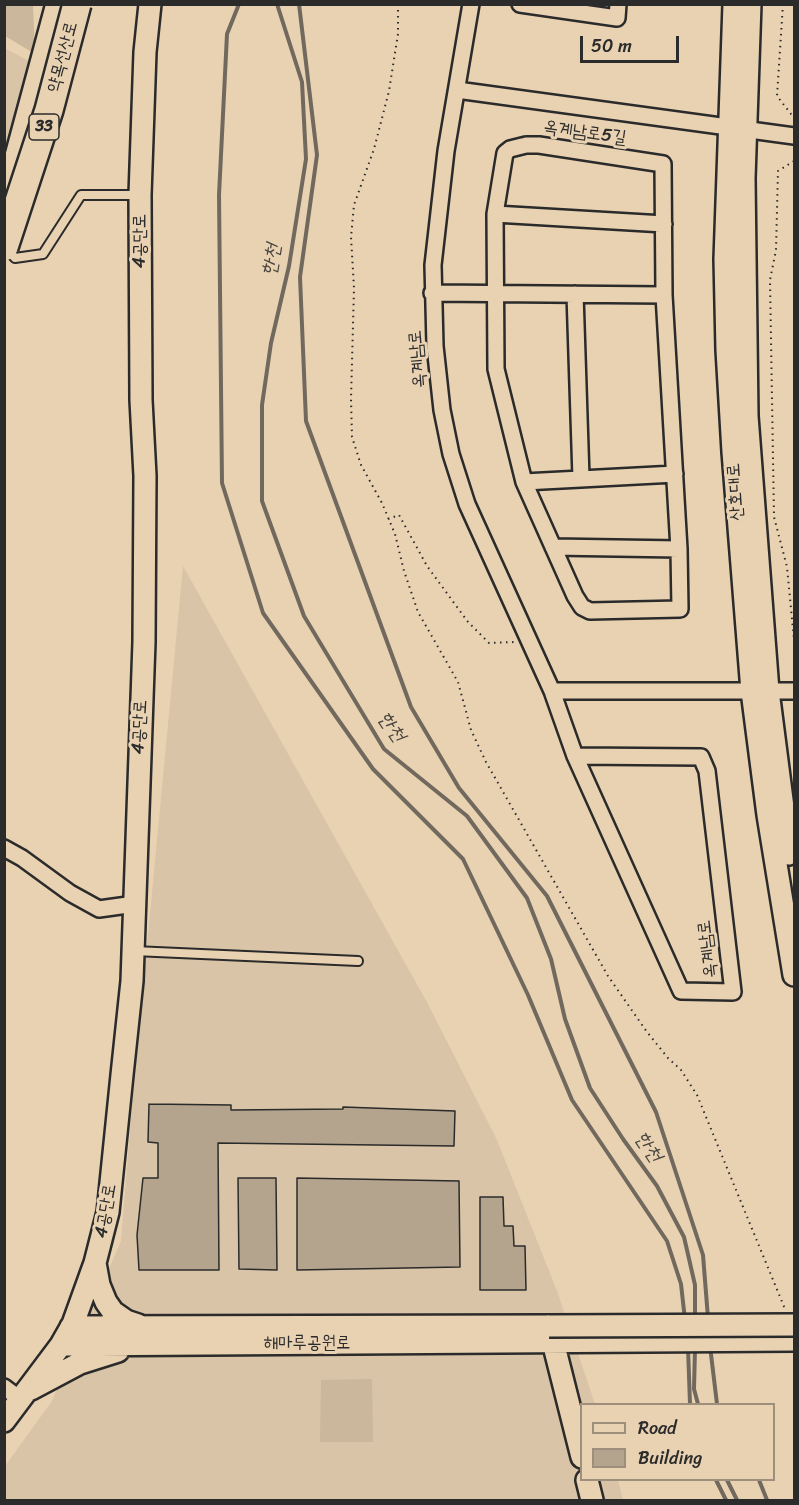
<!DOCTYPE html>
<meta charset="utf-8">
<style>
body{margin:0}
#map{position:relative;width:799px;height:1505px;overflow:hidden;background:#e9d2b2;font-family:Sriracha,sans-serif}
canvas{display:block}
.frame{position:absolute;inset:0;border:6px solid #2b2b2b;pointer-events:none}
.legend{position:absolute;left:580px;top:1403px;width:195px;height:78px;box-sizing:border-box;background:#e9d2b2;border:2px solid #9d8f7c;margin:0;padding:8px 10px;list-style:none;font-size:18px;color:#2b2b2b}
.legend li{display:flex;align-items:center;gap:12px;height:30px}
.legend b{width:30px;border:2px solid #9d8f7c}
.scale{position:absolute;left:580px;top:36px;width:99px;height:27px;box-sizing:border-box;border:3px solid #2b2b2b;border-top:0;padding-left:8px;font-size:18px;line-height:21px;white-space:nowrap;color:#2b2b2b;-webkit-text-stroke:4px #e9d2b2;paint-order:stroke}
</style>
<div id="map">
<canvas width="799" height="1505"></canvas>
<div class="frame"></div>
<ul class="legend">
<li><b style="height:8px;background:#e9d2b2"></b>Road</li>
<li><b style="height:16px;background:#b4a48d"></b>Building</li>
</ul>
<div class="scale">50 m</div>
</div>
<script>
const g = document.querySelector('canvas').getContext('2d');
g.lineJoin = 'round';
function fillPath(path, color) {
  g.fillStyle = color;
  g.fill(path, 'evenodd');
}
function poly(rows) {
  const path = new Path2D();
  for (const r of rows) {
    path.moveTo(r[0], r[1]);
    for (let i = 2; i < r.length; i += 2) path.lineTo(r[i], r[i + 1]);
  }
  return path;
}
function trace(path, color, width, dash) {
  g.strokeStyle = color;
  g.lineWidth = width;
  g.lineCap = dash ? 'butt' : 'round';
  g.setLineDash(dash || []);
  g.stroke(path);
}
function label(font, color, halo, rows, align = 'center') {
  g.font = font + ' Sriracha,"Poor Story",sans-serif';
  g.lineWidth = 6;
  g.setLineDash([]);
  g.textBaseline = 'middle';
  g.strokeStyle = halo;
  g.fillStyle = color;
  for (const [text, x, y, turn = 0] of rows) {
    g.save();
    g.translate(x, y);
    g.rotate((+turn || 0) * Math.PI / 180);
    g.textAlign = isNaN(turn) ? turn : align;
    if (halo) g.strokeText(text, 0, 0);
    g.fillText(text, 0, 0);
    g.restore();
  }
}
fillPath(poly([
 [4,48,39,66,18,151,5,156],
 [183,566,428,1004,497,1140,557,1291,595,1404,582,1404,582,1480,618,1480,623,1500,5,1500,5,1466,52,1401,121,1241,133,1093]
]), '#d9c4a7');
fillPath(poly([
 [5,5,33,5,35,54,5,36],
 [372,1379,373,1442,320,1442,321,1380]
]), '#cab79c');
trace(poly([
 [239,4,227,34,219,195,222,483,263,613,373,769,463,859,528,995,572,1100,667,1241,681,1284,685,1320],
 [277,4,302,82,306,159,289,266,271,343,262,405,262,501,304,616,384,749,467,816,527,898,551,959,565,1019,590,1088,623,1139,657,1186,684,1237,695,1285,695,1320],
 [299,4,317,155,300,277,306,421,411,707,459,788,547,896,656,1112,703,1255,708,1318],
 [710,1346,717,1404],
 [688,1348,690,1404],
 [695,1349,694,1389,698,1404],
 [716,1480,726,1500],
 [727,1480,737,1500],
 [759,1480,767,1500]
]), '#71695d', 4);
const building = poly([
 [149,1104,231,1105,231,1110,343,1109,343,1107,455,1111,454,1146,218,1143,219,1270,139,1270,137,1235,143,1178,158,1178,158,1143,148,1142,149,1104],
 [238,1178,276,1178,277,1270,239,1269,238,1178],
 [297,1178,459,1181,460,1267,297,1270,297,1178],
 [480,1197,503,1197,504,1226,513,1226,514,1246,525,1246,526,1290,480,1290,480,1197]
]);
fillPath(building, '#b4a48d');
trace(building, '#2b2b2b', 1.5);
const lane = poly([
 [7,249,15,258,43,254,81,195,138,195],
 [134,951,358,961]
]);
const street = poly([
 [471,4,446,151,433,265,435,346,442,410,451,454,467,504,552,691,575,756,681,991,733,992,707,771,701,757,575,756],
 [520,4,617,18,618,4],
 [457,90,794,136],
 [526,145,539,145,663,164,664,295,679,549,680,609,590,611,582,607,575,596,524,482,496,369,495,214,505,153,510,149,526,145],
 [495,214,664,224],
 [432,293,664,295],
 [575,294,581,478],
 [524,482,675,474],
 [553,547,679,549],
 [552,691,794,691],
 [4,848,22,858,70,893,99,909,135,904],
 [4,1387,20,1399]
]);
const secondary = poly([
 [734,4,725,259,727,350,733,452,752,691,768,815,794,975],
 [750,4,744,178,747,416,768,691,789,854],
 [95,1263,99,1285,106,1302,113,1312,126,1321,138,1325],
 [71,1327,549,1326,582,1457],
 [61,1345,794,1340],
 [31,1389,80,1363,118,1351],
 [4,1421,61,1345,73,1324,95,1263,108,1212,122,1075,132,981,144,642,145,476,141,400,140,195,145,52,150,4],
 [587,1480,592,1500]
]);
const highway = poly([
 [11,186,60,4]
]);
trace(lane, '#2b2b2b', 12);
trace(street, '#2b2b2b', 20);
trace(secondary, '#2b2b2b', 26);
trace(highway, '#2b2b2b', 32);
trace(poly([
 [398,4,398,34,389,91,374,149,354,205,351,237,354,288,351,399,352,437,361,465,382,503,395,534,404,571,418,612,458,682,471,730,486,762,608,976,647,1032,668,1058,681,1070,697,1095,785,1309],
 [783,4,777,96,791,114,794,115],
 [794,161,778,171,776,250,770,280,774,517,787,567,794,640],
 [388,519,399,515,427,566,468,622,489,643,516,642]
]), '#2b2b2b', 2, [1.5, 4.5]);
trace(lane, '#e9d2b2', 8);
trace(street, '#e9d2b2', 15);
trace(secondary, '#e9d2b2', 21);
trace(highway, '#e9d2b2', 27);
const secondaryBridge = poly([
 [549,1326,794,1325]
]);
const highwayBridge = poly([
 [4,247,49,110,77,4]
]);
trace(secondaryBridge, '#2b2b2b', 26, []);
trace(highwayBridge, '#2b2b2b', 32, []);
trace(secondaryBridge, '#e9d2b2', 21);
trace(highwayBridge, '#e9d2b2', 27);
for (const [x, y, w] of [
 [44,127,30]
]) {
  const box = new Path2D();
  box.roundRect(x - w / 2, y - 13, w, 26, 4.5);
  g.fillStyle = '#e9d2b2';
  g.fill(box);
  trace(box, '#2b2b2b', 1.5);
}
label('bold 16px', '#2b2b2b', null, [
 ["33",44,127]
]);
label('18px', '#2b2b2b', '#e9d2b2', [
 ["약목선산로",63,57,-75],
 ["옥계남로5길",585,133,8],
 ["4공단로",140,241,-90],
 ["옥계남로",418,359,-95],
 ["산호대로",736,492,-94],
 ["4공단로",140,727,-87],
 ["옥계남로",708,949,-97],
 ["4공단로",106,1211,-80],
 ["해마루공원로",307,1343]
]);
label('italic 20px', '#484540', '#e9d2b2', [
 ["한천",272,260,-80],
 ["한천",391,727,55],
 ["한천",648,1147,56]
]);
</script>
